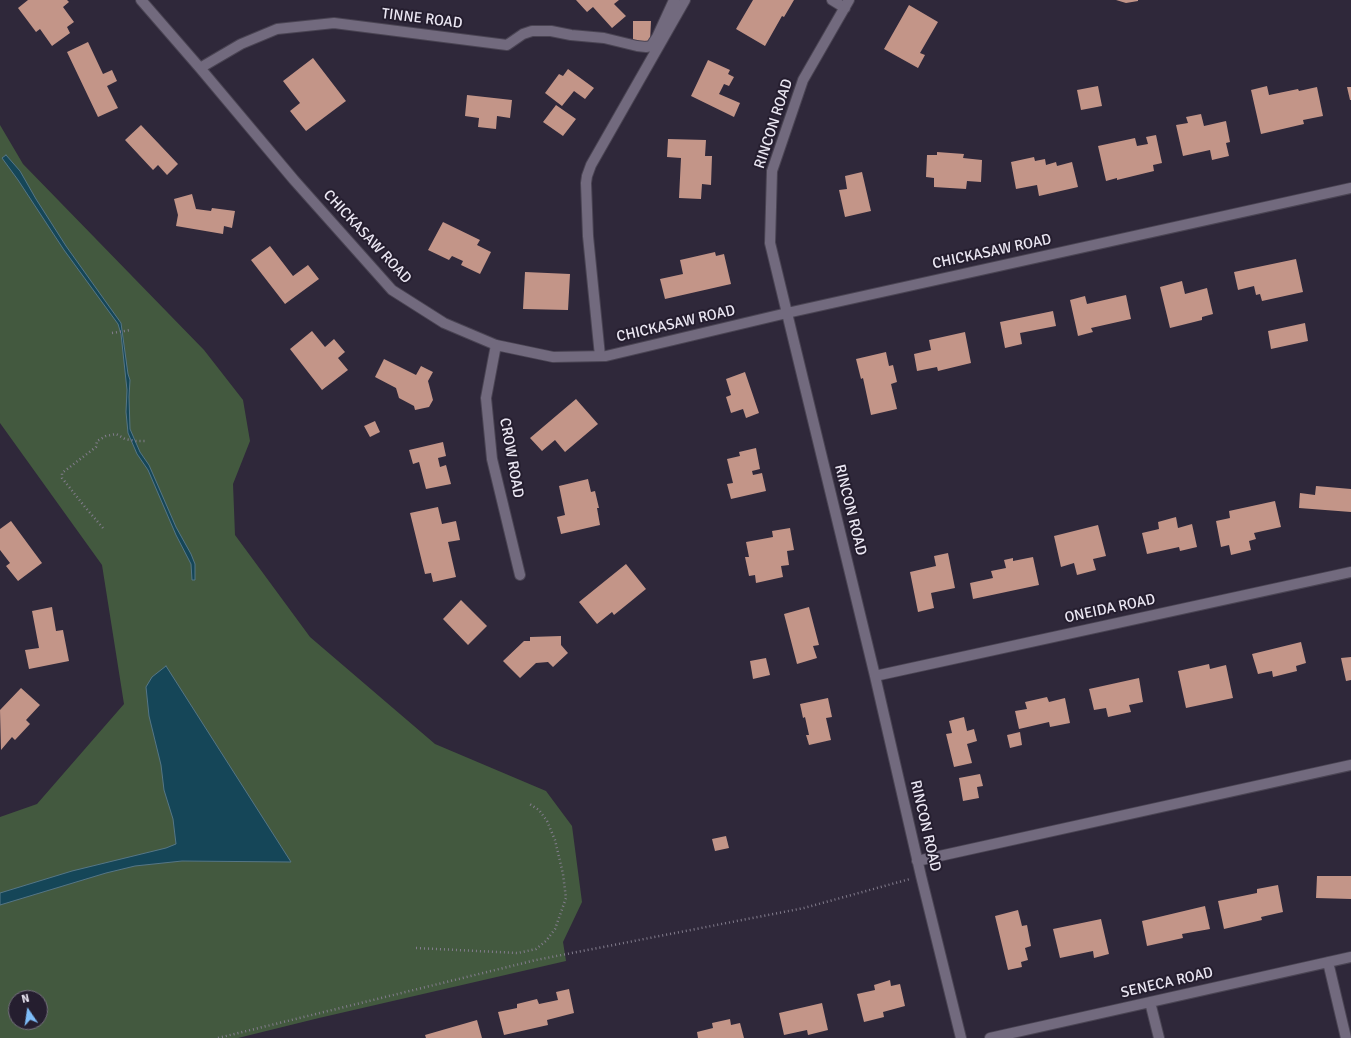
<!DOCTYPE html>
<style>
body{margin:0}
#map{position:relative;width:1351px;height:1038px;overflow:hidden;background:#2f283a;font-family:Signika,sans-serif}
canvas{display:block}
.north{position:absolute;left:8px;top:990px;width:40px;height:40px;box-sizing:border-box;background:#251e2f;border:1px solid #746e7d;border-radius:50%;rotate:347deg;font-size:11px;font-weight:700;line-height:16px;text-align:center;color:#ebe7f3}
.north::after{content:'';display:block;margin:auto;width:14px;height:18px;background:#7ebdf9;clip-path:polygon(50% 0,100% 100%,50% 72%,0 100%)}
</style>
<div id="map">
<canvas width="1351" height="1038"></canvas>
<div class="north">N</div>
</div>
<script>
const g = document.querySelector('canvas').getContext('2d');
g.lineJoin = 'round';
function fillPath(path, color) {
  g.fillStyle = color;
  g.fill(path, 'evenodd');
}
function poly(rows) {
  const path = new Path2D();
  for (const r of rows) {
    path.moveTo(r[0], r[1]);
    for (let i = 2; i < r.length; i += 2) path.lineTo(r[i], r[i + 1]);
  }
  return path;
}
function trace(path, color, width, dash) {
  g.strokeStyle = color;
  g.lineWidth = width;
  g.lineCap = dash ? 'butt' : 'round';
  g.setLineDash(dash || []);
  g.stroke(path);
}
function label(font, color, halo, rows, align = 'center') {
  g.font = font + ' Signika,sans-serif';
  g.lineWidth = 4;
  g.setLineDash([]);
  g.textBaseline = 'middle';
  g.strokeStyle = halo;
  g.fillStyle = color;
  for (const [text, x, y, turn = 0] of rows) {
    g.save();
    g.translate(x, y);
    g.rotate((+turn || 0) * Math.PI / 180);
    g.textAlign = isNaN(turn) ? turn : align;
    if (halo) g.strokeText(text, 0, 0);
    g.fillText(text, 0, 0);
    g.restore();
  }
}
fillPath(poly([
 [0,125,23,164,204,350,243,400,250,441,233,484,235,535,310,637,435,744,546,791,572,826,582,902,563,942,566,961,319,1018,238,1038,0,1038,0,817,37,804,124,704,102,565,0,423],
 [16,998,40,998,40,1022,16,1022]
]), '#43593f');
const water = poly([
 [6,155,20,171,36,199,66,246,121,323,128,374,130,380,129,397,130,429,140,452,149,465,176,527,191,554,195,564,195,580,192,580,191,564,176,535,148,470,137,454,128,433,126,412,127,390,121,334,118,324,64,250,18,180,2,158,6,155],
 [166,666,291,862,182,861,135,866,106,873,0,905,0,893,72,871,166,848,176,844,173,819,164,790,161,765,149,716,146,687,152,677,166,666]
]);
fillPath(water, '#154658');
trace(water, '#557686', 1);
fillPath(poly([
 [28,0,67,0,69,2,63,7,74,22,67,27,70,33,52,46,40,29,36,32,18,8],
 [576,0,619,0,614,4,626,16,612,28,593,7,587,12],
 [753,0,794,0,784,17,782,16,765,46,736,29],
 [1116,0,1138,0,1138,1,1126,3],
 [909,5,938,22,920,53,925,55,918,68,884,49],
 [633,21,651,21,650,42,633,41],
 [88,42,103,74,112,70,117,81,107,86,118,108,98,117,67,52],
 [313,58,346,101,306,131,290,111,300,103,283,81],
 [708,60,730,70,728,74,734,77,729,86,724,84,719,94,740,103,734,117,691,96],
 [568,69,594,88,585,99,574,91,562,106,545,93,559,74,563,76],
 [1098,86,1102,106,1081,110,1077,90],
 [1267,86,1269,95,1298,89,1299,91,1317,87,1323,116,1303,120,1304,124,1261,134,1251,90],
 [1347,87,1351,87,1351,100,1350,100],
 [467,95,512,100,510,118,497,116,496,129,478,127,479,118,465,116],
 [556,105,576,119,563,136,543,122],
 [1201,114,1204,126,1226,121,1230,142,1226,143,1229,156,1212,160,1210,150,1183,156,1176,125,1188,123,1186,117],
 [141,125,178,164,167,175,158,165,153,170,125,140],
 [1156,135,1162,163,1153,165,1154,171,1117,180,1117,178,1106,181,1098,146,1135,138,1137,146,1148,144,1146,137],
 [668,139,706,140,705,156,712,156,711,185,702,184,701,199,679,198,681,158,667,157],
 [937,152,964,154,963,158,982,160,981,182,967,181,966,189,934,187,934,178,926,177,927,155,937,155],
 [1034,157,1035,161,1045,159,1046,165,1056,162,1057,166,1072,162,1078,187,1039,196,1037,185,1016,189,1011,162],
 [862,172,871,211,845,217,839,190,847,189,845,176],
 [192,194,196,209,211,211,212,208,235,211,232,228,224,226,223,234,176,226,178,215,174,199],
 [443,222,480,240,477,245,491,252,480,274,461,265,463,261,452,256,449,260,428,250],
 [270,246,293,276,308,265,319,279,285,304,251,260],
 [715,252,716,256,724,254,731,284,665,299,660,279,683,274,680,260],
 [1296,259,1303,292,1262,301,1260,294,1256,295,1254,286,1238,290,1234,272],
 [525,272,570,274,568,310,523,309],
 [1182,281,1185,294,1207,288,1213,314,1202,317,1202,320,1170,328,1160,287],
 [1126,295,1131,319,1091,328,1093,332,1078,336,1070,300,1085,296,1087,304],
 [1053,311,1056,326,1020,333,1022,344,1005,348,1000,322],
 [1305,323,1308,341,1271,349,1268,331],
 [312,331,325,347,334,339,345,352,338,358,348,370,322,390,290,349],
 [965,332,971,363,938,371,937,367,917,371,914,354,931,350,929,340],
 [886,352,889,366,893,365,897,382,891,384,897,409,871,415,863,378,861,379,856,359],
 [384,359,416,375,421,366,433,372,428,381,433,400,429,407,415,410,414,406,399,398,396,388,375,377],
 [745,372,759,413,746,418,743,409,731,413,726,397,731,395,726,379],
 [576,399,598,424,565,452,555,440,542,451,530,438],
 [375,421,380,432,370,437,364,426],
 [443,442,446,456,438,458,440,467,446,465,451,484,426,489,419,462,413,464,409,450],
 [756,448,760,469,752,471,753,475,762,473,766,491,731,499,727,484,733,483,727,459,740,456,739,452],
 [588,479,591,492,595,491,599,508,597,508,600,525,561,534,557,517,565,515,559,486],
 [1316,486,1351,489,1351,512,1299,508,1300,493,1315,495],
 [1275,501,1281,527,1254,533,1256,539,1249,541,1251,550,1231,555,1229,545,1221,547,1216,521,1230,518,1229,511],
 [438,507,442,524,456,521,460,540,448,542,456,577,433,582,431,573,425,574,410,513],
 [1176,517,1178,528,1192,524,1197,547,1180,551,1179,547,1147,554,1142,533,1159,529,1158,522],
 [11,521,42,563,18,581,6,566,10,563,0,550,0,529],
 [1098,525,1106,556,1093,559,1096,570,1077,575,1074,563,1061,567,1054,536],
 [790,528,794,550,787,551,789,565,781,566,783,577,756,583,755,575,749,576,745,557,749,557,746,542,773,537,772,531],
 [948,553,955,588,931,593,934,608,918,612,910,572,936,566,934,556],
 [1033,557,1039,585,973,599,970,583,993,578,991,571,1006,568,1004,560,1013,558,1013,561],
 [626,564,646,589,614,615,612,612,597,624,579,602],
 [461,600,487,626,468,645,443,619],
 [52,607,56,631,63,630,69,661,29,669,25,650,39,648,32,611],
 [809,607,819,645,813,646,817,658,797,664,784,614],
 [561,636,561,645,568,653,553,667,548,662,536,663,520,678,503,661,524,641,530,641,530,637],
 [1301,642,1306,663,1296,666,1297,671,1273,677,1272,671,1258,674,1252,654],
 [1351,657,1351,680,1346,681,1341,658],
 [766,658,770,675,753,679,750,661],
 [1209,664,1210,669,1226,665,1233,698,1186,708,1178,671],
 [1139,678,1143,702,1129,705,1131,712,1108,717,1106,708,1094,710,1089,689],
 [21,688,40,705,26,720,30,724,15,740,12,737,1,750,0,710],
 [1047,697,1049,702,1065,698,1070,723,1050,727,1049,722,1019,729,1015,711,1027,709,1025,702],
 [828,698,832,717,826,718,831,740,809,745,806,735,809,735,805,717,803,718,800,704],
 [964,717,967,731,974,729,977,741,967,744,972,763,954,767,946,734,952,733,949,721],
 [1020,732,1022,745,1010,748,1007,735],
 [980,774,983,786,977,787,979,798,963,801,959,778],
 [726,836,729,848,715,851,712,839],
 [1317,876,1351,876,1351,899,1316,898],
 [1278,885,1283,912,1261,917,1262,920,1224,929,1218,901,1257,893,1257,889],
 [1205,906,1210,929,1182,934,1183,938,1147,946,1142,921],
 [1018,910,1022,926,1027,925,1031,946,1025,948,1028,960,1021,962,1022,967,1008,970,995,916],
 [1101,919,1109,954,1094,958,1093,951,1060,958,1053,929],
 [890,980,891,986,900,984,905,1006,883,1012,884,1017,864,1022,857,994,875,990,874,985],
 [569,989,574,1013,547,1020,548,1025,504,1035,498,1012,517,1008,517,1004,537,999,539,1004,558,1000,556,992],
 [822,1003,828,1030,808,1035,807,1030,784,1035,779,1013],
 [730,1019,731,1025,740,1023,744,1038,698,1038,697,1032,713,1028,712,1023],
 [477,1020,482,1038,426,1038,425,1035]
]), '#c39588');
const minor = poly([
 [141,0,200,68,294,180,392,290,444,323,496,345,553,357,606,356,787,313,1351,188],
 [832,0,845,8],
 [849,0,803,80,772,171,770,243,875,676,921,876,961,1038],
 [200,68,241,44,277,29,334,23,507,45,523,34,532,31,551,31,571,35,604,38,637,46,646,47,651,46,657,37,674,0],
 [496,345,486,398,492,459,520,575],
 [600,356,588,236,586,183,587,176,591,165,685,0],
 [875,676,1351,572],
 [917,861,1351,765],
 [1328,962,1346,1038],
 [1150,1002,1159,1038],
 [990,1038,1351,957]
]);
trace(minor, '#4a4453', 12);
trace(poly([
 [112,333,131,330],
 [103,528,85,507,62,478,62,473,96,447,97,441,106,436,116,434,125,439,136,441,147,441],
 [416,948,518,953,536,949,546,941,555,929,566,898,563,874,555,840,547,821,539,810,528,803],
 [218,1038,536,960,804,908,910,879]
]), '#837d8d', 2.5, [1, 3]);
trace(minor, '#726a7e', 10);
label('15px', '#ebe7f3', '#251e2f', [
 ["TINNE ROAD",422,19,7],
 ["RINCON ROAD",774,124,-72],
 ["CHICKASAW ROAD",367,237,47],
 ["CHICKASAW ROAD",992,252,-12],
 ["CHICKASAW ROAD",676,324,-13],
 ["CROW ROAD",511,458,80],
 ["RINCON ROAD",850,510,76],
 ["ONEIDA ROAD",1110,609,-12],
 ["RINCON ROAD",925,826,77],
 ["SENECA ROAD",1167,983,-13]
]);
</script>
